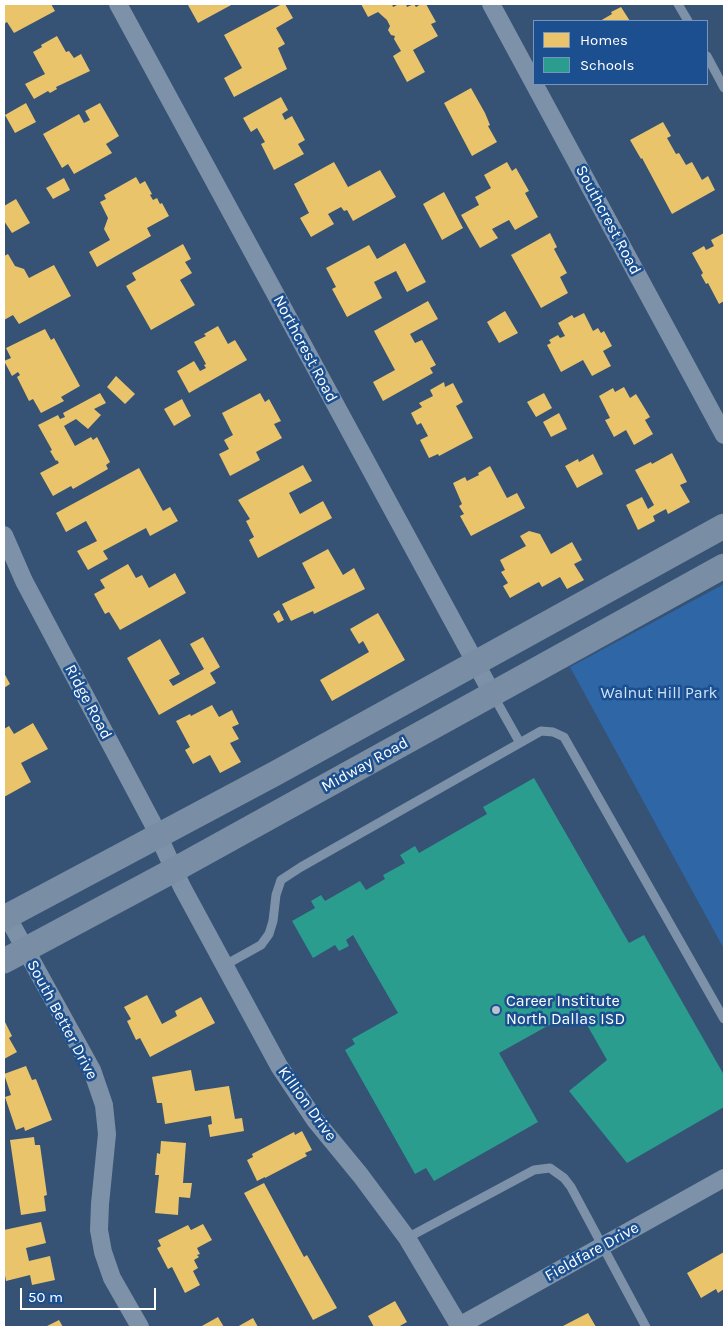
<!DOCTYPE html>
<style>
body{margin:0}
#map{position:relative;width:728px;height:1331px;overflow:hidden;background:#365274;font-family:Karla,sans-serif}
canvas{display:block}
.frame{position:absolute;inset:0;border:5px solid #fff;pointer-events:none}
.legend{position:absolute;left:533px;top:20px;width:175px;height:65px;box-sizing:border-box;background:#1b4f8f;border:1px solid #7695bc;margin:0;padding:6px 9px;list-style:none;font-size:15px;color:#fff}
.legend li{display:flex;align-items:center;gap:10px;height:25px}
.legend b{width:25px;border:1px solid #7695bc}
.scale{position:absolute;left:20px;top:1288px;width:136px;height:22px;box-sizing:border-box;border:2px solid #fff;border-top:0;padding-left:6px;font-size:15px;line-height:18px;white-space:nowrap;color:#fff;-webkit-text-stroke:4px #1b4f8f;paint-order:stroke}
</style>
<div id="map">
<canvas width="728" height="1331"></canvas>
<div class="frame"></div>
<ul class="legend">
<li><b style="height:14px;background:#e9c46a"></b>Homes</li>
<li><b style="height:14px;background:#2a9d8f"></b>Schools</li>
</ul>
<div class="scale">50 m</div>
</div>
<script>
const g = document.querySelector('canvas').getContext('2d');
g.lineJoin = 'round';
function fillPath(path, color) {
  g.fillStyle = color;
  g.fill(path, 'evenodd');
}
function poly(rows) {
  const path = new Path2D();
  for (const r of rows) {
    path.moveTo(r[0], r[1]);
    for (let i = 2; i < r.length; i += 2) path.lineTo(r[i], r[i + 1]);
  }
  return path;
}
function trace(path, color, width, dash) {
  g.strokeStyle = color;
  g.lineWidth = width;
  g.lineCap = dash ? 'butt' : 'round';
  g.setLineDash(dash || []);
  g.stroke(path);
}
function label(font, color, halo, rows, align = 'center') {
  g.font = font + ' Karla,sans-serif';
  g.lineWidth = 5;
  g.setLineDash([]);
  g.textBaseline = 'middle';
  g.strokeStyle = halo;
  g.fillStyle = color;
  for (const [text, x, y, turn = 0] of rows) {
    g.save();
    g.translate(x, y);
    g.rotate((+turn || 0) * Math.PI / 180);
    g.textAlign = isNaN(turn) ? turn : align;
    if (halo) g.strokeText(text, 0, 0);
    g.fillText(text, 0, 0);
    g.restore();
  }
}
fillPath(poly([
 [724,584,724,949,570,667]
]), '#2f66a5');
fillPath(poly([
 [4,4,51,4,55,11,14,33,7,22,4,24],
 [190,4,233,4,198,23,188,5],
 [282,4,285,4,293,18,276,28,285,44,278,48,287,69,234,97,224,78,242,68,224,35],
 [361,4,392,4,393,7,399,4,406,4,407,7,414,4,416,7,421,4,426,4,436,22,431,24,438,36,413,50,425,72,407,82,393,56,401,51,394,39,395,36,391,35,388,30,390,26,387,20,378,12,368,17],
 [621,7,630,21,600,21,612,14,611,12],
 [57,36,66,52,69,51,74,58,81,54,90,71,56,87,57,89,50,93,48,91,34,99,25,84,45,74,33,52,42,47,41,45],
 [471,88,485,113,490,125,488,126,497,142,472,156,444,103],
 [281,97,288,110,282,114,285,120,292,116,305,140,298,144,304,154,274,170,261,144,265,142,257,128,251,132,243,118],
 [26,103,36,122,15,133,5,115],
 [100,103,119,136,106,144,112,153,74,174,68,164,62,168,43,134,79,114,84,123,90,120,85,111],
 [663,122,671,136,667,138,676,154,679,153,686,165,692,162,702,180,708,176,715,190,672,214,642,158,641,159,630,140],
 [334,162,348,187,380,170,396,197,353,221,347,210,344,211,341,207,328,214,334,224,311,237,300,218,309,213,294,184],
 [507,162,512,171,516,168,529,191,525,193,538,217,515,230,509,220,492,229,498,238,480,248,461,215,479,205,475,197,491,188,484,175],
 [136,177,140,184,145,181,152,194,150,195,153,200,157,198,160,204,162,203,169,216,147,228,151,236,97,267,89,252,110,240,104,229,108,218,100,202,106,199,104,195],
 [64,178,70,190,53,199,46,188],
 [444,192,463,228,442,240,423,204],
 [16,199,30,223,12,233,4,221,4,206],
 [550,233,557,247,554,249,567,273,560,277,568,293,541,308,511,255],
 [724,233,724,301,719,304,708,283,706,284,701,275,703,273,692,253,704,246,706,250,714,246,711,240],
 [405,243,426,282,407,292,396,271,374,282,382,298,347,317,332,289,336,287,326,268,369,245,377,259],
 [183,244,191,259,185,262,192,273,180,280,195,305,151,330,126,286,136,280,132,273],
 [8,254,15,266,24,269,29,278,54,265,71,296,19,324,13,315,4,320,4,256],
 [428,301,438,319,410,334,415,343,422,340,436,365,430,368,433,373,383,401,373,382,395,370,374,331],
 [505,311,518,333,499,343,487,322],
 [584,313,593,331,598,328,601,333,604,331,612,346,603,351,611,366,592,376,583,360,561,372,547,345,551,343,549,340,558,335,560,338,565,336,558,323,572,315,574,318],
 [218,326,228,344,235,340,247,360,189,393,177,371,194,361,200,371,206,368,204,365,206,364,194,342,206,336,204,334],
 [45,329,51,340,54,338,80,386,61,397,64,401,41,413,33,399,29,401,17,377,20,375,18,372,12,376,4,361,11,358,6,348],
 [116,376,135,394,125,404,107,387],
 [444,382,445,387,453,383,463,402,456,406,473,438,439,456,438,454,429,458,420,440,428,436,421,423,417,425,411,413,422,407,419,403,433,396,430,390],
 [624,387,630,398,636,394,650,417,645,420,653,434,634,445,626,430,614,437,605,420,610,418,599,396,613,388,615,392],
 [100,393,106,403,94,409,101,415,88,429,76,419,64,426,75,446,91,437,93,440,97,437,110,462,106,465,108,469,73,489,71,486,53,496,40,473,59,463,57,460,56,461,50,451,52,450,38,425,58,415,60,419,65,417,63,413],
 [260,393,265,402,269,399,281,421,274,424,282,438,256,452,260,460,230,476,219,454,229,449,224,440,233,435,222,413],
 [544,393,552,408,536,417,527,402],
 [182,399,191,416,174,426,164,409],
 [559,413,567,429,551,437,543,422],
 [672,453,687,482,680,485,690,502,668,514,666,509,653,516,655,521,638,530,626,505,642,497,648,509,654,505,635,470,651,462,652,464],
 [593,454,603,474,577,488,565,466,578,459,579,462],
 [303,465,312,481,289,493,300,514,323,501,332,518,258,558,249,540,254,537,246,521,250,519,238,500],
 [490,466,507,498,517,493,525,508,471,536,460,516,464,514,459,506,462,504,453,483,465,477,467,481,479,475,478,473],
 [139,468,163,511,170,507,178,521,150,536,146,528,103,551,108,559,88,570,77,551,97,541,86,521,66,532,56,513],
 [529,531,540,534,551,554,572,542,582,560,574,564,584,580,567,589,560,577,542,587,539,582,510,598,503,586,508,583,501,572,505,570,500,560,526,546,520,536],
 [328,549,343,575,354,568,365,589,314,614,313,611,291,621,282,604,315,588,302,563],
 [128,564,136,578,142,575,149,588,175,573,186,593,120,630,109,612,105,614,94,594,105,588,100,580],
 [279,610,284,620,278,623,273,614],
 [378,613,405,660,332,701,320,680,369,652,363,641,359,644,350,629],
 [203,637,220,667,210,673,216,683,159,715,127,658,160,639,180,674,169,680,173,686,204,669,190,644],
 [4,673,10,684,4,688],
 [212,705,219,717,232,710,239,724,232,727,239,739,230,743,241,762,220,773,210,755,193,764,185,750,190,747,176,721,190,714,191,716],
 [33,723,48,749,21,763,31,782,4,797,4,729,9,726,14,734],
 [147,995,162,1024,177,1016,175,1011,201,997,215,1023,150,1057,140,1038,136,1040,127,1021,131,1019,124,1007],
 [4,1020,12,1036,9,1038,17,1052,4,1059],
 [26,1066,32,1080,36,1079,52,1120,25,1131,24,1127,16,1130,5,1097,11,1095,4,1074],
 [191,1070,195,1091,229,1086,235,1119,242,1118,244,1131,210,1137,208,1125,212,1124,211,1116,165,1124,162,1103,157,1103,152,1077],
 [302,1131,312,1150,305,1153,307,1156,265,1178,265,1177,257,1181,247,1160,253,1157,252,1154,294,1132,295,1135],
 [34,1137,35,1145,40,1145,47,1195,44,1196,46,1211,21,1215,10,1140],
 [161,1141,186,1143,183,1183,192,1183,190,1198,179,1197,178,1215,155,1213,159,1175,155,1175,157,1153,160,1154],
 [264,1183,304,1257,307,1255,337,1308,313,1320,244,1193],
 [41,1222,46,1243,26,1248,29,1261,50,1256,55,1280,32,1285,30,1275,6,1281,4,1270,4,1230],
 [203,1224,212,1240,197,1248,200,1254,197,1255,199,1257,194,1260,198,1268,193,1271,200,1285,185,1293,172,1267,168,1269,157,1248,161,1246,158,1240,188,1225,191,1230],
 [724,1252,724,1289,718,1293,716,1289,701,1298,687,1273],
 [395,1301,407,1322,398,1327,374,1327,368,1316],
 [588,1313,596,1327,561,1327],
 [218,1317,224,1327,200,1327],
 [253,1318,258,1327,237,1327],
 [59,1320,63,1327,45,1327]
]), '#e9c46a');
fillPath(poly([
 [534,778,629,943,644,935,724,1075,724,1107,627,1163,569,1091,607,1060,578,1009,499,1053,538,1122,434,1181,426,1168,415,1174,345,1050,355,1044,352,1039,398,1013,353,935,346,940,349,946,339,951,335,945,313,958,292,921,315,908,311,901,321,895,325,901,360,881,366,890,385,879,383,875,405,863,400,855,415,846,419,853,487,814,483,807]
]), '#2a9d8f');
trace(poly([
 [678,4,688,21],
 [707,56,724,88],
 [493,695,520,743],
 [225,965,261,945,269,934,273,921,276,895,281,880,301,867,541,731,553,732,564,737,724,1019],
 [407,1238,534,1170,550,1168,564,1178,571,1187,646,1327]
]), '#7d92a8', 9);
trace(poly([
 [118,4,493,695],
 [491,4,724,435],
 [4,535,24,581,152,822,182,887,279,1066,315,1120,361,1176,407,1238,460,1327],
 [7,916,92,1070,104,1105,107,1134,100,1204,99,1230,103,1252,112,1278,140,1327],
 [459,1326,724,1178]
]), '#7d92a8', 18);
trace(poly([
 [4,918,276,773,724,526],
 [4,961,174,870,724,566]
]), '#798da4', 25);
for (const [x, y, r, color] of [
 [496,1010,5,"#b9c2ce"]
]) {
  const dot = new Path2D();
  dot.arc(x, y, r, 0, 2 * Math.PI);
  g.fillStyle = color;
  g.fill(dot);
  trace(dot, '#1b4f8f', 2);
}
label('16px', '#fff', '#1b4f8f', [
 ["Southcrest Road",608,220,62],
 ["Northcrest Road",305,349,62],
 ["Ridge Road",88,702,62],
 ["Midway Road",365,765,-29],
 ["South Better Drive",62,1020,62],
 ["Killion Drive",307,1104,54],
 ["Fieldfare Drive",592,1252,-29]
]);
label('16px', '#cfe3fa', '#1b4f8f', [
 ["Walnut Hill Park",659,693]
]);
label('16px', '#fff', '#1b4f8f', [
 ["Career Institute",506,1001],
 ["North Dallas ISD",506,1019]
], 'left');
</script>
